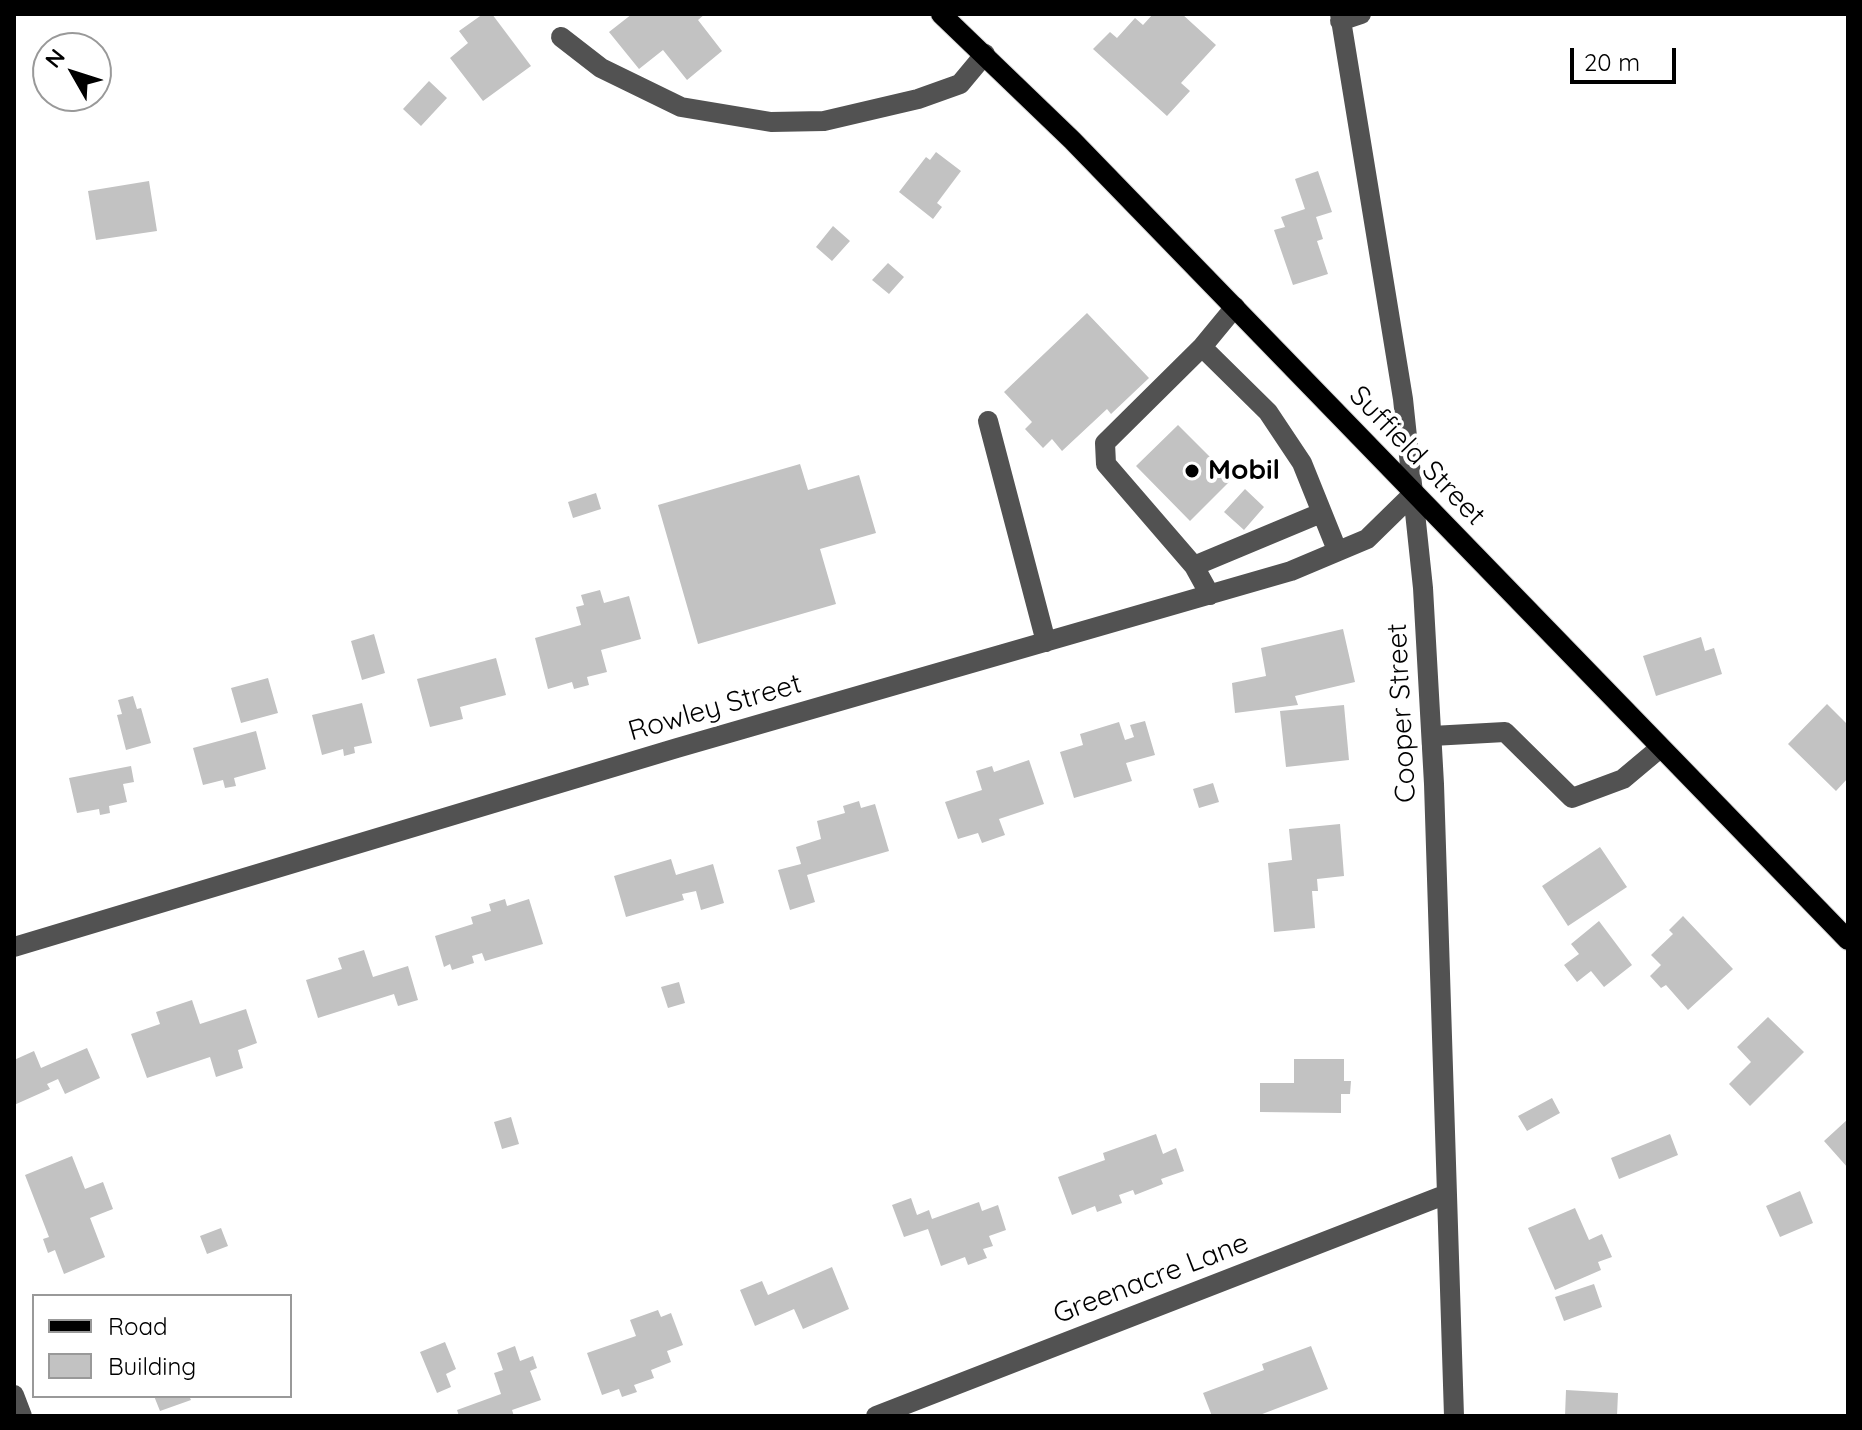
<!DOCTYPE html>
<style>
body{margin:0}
#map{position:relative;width:1862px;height:1430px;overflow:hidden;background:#fff;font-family:Quicksand,sans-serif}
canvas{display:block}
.frame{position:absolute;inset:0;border:16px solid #000;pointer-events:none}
.legend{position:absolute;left:32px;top:1294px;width:260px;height:104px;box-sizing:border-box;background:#fff;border:2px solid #999;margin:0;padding:10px 14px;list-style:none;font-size:24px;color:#000}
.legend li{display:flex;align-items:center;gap:16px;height:40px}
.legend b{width:40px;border:2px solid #999}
.north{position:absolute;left:32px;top:32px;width:80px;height:80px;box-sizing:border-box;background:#fff;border:2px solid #999;border-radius:50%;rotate:309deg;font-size:22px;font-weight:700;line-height:32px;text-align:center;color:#000}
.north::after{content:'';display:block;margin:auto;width:28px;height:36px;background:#000;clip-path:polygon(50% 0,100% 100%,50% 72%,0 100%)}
.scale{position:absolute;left:1570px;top:48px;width:106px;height:36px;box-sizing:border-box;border:4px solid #000;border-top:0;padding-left:10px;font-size:24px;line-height:28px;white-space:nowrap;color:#000;-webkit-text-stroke:6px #fff;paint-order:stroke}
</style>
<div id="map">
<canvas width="1862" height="1430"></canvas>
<div class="frame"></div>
<ul class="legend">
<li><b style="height:10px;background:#000"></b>Road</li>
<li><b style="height:22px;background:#c2c2c2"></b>Building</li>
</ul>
<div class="north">N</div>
<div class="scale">20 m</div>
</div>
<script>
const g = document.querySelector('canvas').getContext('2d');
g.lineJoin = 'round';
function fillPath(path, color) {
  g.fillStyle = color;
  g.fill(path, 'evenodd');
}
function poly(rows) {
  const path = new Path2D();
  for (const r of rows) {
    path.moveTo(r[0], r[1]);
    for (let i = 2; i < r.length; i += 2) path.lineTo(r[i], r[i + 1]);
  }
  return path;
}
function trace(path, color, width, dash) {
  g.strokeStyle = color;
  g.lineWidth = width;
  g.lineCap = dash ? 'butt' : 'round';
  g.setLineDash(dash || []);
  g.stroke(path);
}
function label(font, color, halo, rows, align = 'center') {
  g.font = font + ' Quicksand,sans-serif';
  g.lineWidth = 8;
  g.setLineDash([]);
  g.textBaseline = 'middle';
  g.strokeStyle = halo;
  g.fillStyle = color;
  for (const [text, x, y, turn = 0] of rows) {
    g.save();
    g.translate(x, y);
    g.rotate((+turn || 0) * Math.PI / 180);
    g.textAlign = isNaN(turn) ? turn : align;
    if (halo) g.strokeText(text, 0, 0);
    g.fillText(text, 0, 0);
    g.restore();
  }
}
fillPath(poly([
 [483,14,492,14,531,66,483,101,450,58,468,43,459,31],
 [632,14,705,14,698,20,722,51,687,80,663,50,639,69,609,32],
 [1153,14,1182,14,1216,45,1181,83,1190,91,1167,116,1093,49,1110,32,1117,38,1135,18,1143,25],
 [429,81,447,98,421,126,403,109],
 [936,152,961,171,937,203,942,207,933,219,899,192,926,157,930,160],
 [1318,171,1332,212,1316,217,1323,239,1317,241,1328,274,1293,285,1274,230,1285,227,1281,217,1305,209,1295,179],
 [149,181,157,231,96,240,88,191],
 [833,226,850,241,832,261,816,247],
 [888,263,904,277,889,294,872,280],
 [1087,313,1149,378,1111,414,1107,409,1062,451,1052,439,1043,448,1025,429,1032,422,1004,392],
 [1178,425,1232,479,1190,521,1136,466],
 [800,464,808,490,859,475,876,533,820,549,836,604,698,644,658,505],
 [1245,489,1264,507,1244,530,1224,512],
 [596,493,601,509,573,518,568,502],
 [600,590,604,603,629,596,641,639,601,650,607,672,587,677,589,685,574,689,572,682,548,689,535,638,581,625,576,607,584,605,581,595],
 [1343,629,1355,682,1295,696,1298,705,1235,713,1232,683,1266,676,1261,648],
 [374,634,385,673,362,680,351,641],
 [1701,637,1705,651,1714,648,1722,674,1656,696,1643,656],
 [496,658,506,695,460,707,463,719,430,727,417,679],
 [268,678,278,713,241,723,231,688],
 [133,696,137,709,141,708,151,743,126,750,117,715,122,714,118,700],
 [362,703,372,743,354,747,355,753,344,756,343,749,322,755,312,715],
 [1827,704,1848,725,1848,778,1836,791,1788,744],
 [1344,705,1349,760,1286,767,1280,711],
 [1145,721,1155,755,1126,763,1132,781,1074,798,1060,752,1083,745,1080,734,1119,722,1125,740,1134,737,1130,725],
 [256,731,266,769,234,778,236,786,225,788,223,780,203,785,193,748],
 [1029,760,1044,804,999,819,1005,835,982,843,978,833,958,839,945,802,982,790,976,771,992,766,994,772],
 [131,766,134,782,123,784,127,802,109,806,110,813,100,815,99,809,77,813,69,778],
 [1213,783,1219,802,1199,808,1193,789],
 [859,801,861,808,875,804,889,851,807,875,815,902,790,910,778,870,801,864,796,847,821,839,817,821,845,813,843,806],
 [1340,824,1344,876,1317,879,1318,891,1312,891,1315,928,1274,932,1268,863,1292,860,1289,829],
 [1600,847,1627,887,1568,926,1542,886],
 [671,859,676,875,713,864,724,903,701,910,696,891,682,894,684,900,626,917,614,876],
 [505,899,507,906,529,899,543,944,485,961,482,953,472,956,474,963,452,970,450,964,444,967,435,936,473,924,471,917,491,911,489,904],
 [1683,916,1733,969,1688,1010,1666,985,1661,988,1650,976,1661,965,1651,955,1673,934,1669,930],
 [1599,921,1632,965,1604,987,1591,971,1577,982,1564,965,1579,954,1571,944],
 [364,950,373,977,408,966,418,1000,398,1006,394,994,318,1018,306,980,342,969,338,958],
 [679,982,685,1003,668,1008,661,987],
 [192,1000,200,1024,246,1009,257,1043,238,1050,243,1068,216,1077,210,1057,147,1078,131,1034,160,1024,156,1012],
 [1768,1017,1804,1052,1750,1106,1729,1084,1751,1062,1737,1047],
 [87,1048,100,1078,65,1094,58,1079,47,1084,50,1089,14,1105,14,1060,34,1051,41,1068],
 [1294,1059,1344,1059,1344,1081,1351,1081,1350,1094,1341,1094,1341,1113,1260,1112,1260,1083,1294,1083],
 [1552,1098,1560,1113,1527,1131,1518,1116],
 [511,1117,519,1144,502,1149,494,1122],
 [1848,1119,1848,1168,1824,1141],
 [1156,1134,1163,1154,1176,1148,1184,1171,1161,1179,1163,1184,1135,1195,1133,1190,1119,1195,1122,1203,1097,1212,1095,1206,1072,1215,1058,1177,1105,1160,1103,1153],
 [1670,1134,1678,1155,1619,1179,1611,1158],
 [72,1156,85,1189,103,1182,113,1209,90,1218,105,1257,64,1274,55,1250,48,1253,43,1239,49,1237,25,1175],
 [1800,1191,1813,1223,1780,1237,1766,1206],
 [911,1198,917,1215,929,1210,932,1219,979,1202,982,1211,998,1205,1006,1230,989,1236,993,1246,983,1249,987,1258,968,1265,965,1257,941,1266,928,1229,904,1237,892,1205],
 [1575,1208,1589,1240,1602,1234,1612,1257,1598,1262,1601,1270,1555,1290,1528,1228],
 [221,1228,228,1246,207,1254,200,1236],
 [832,1267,849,1309,803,1329,794,1309,755,1326,740,1290,762,1281,768,1295],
 [1594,1284,1602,1307,1564,1321,1555,1297],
 [658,1310,661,1317,671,1313,683,1345,667,1351,671,1362,651,1370,654,1378,634,1385,637,1392,622,1397,619,1389,602,1395,587,1353,636,1336,630,1320],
 [445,1342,456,1369,446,1374,451,1387,437,1393,420,1352],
 [515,1346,520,1361,533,1356,537,1368,530,1371,541,1400,512,1410,514,1416,459,1416,457,1410,501,1394,494,1373,503,1370,497,1353],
 [1311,1346,1328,1389,1257,1416,1212,1416,1203,1393,1264,1370,1262,1364],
 [1566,1390,1618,1393,1617,1416,1565,1416],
 [154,1396,189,1396,191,1400,160,1411]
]), '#c2c2c2');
const major = poly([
 [941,14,1072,140,1848,940]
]);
trace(major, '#dbdbdb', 22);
trace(poly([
 [1340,14,1403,399,1423,588,1434,784,1454,1416],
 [1340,21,1361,14],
 [561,37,601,68,681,107,771,122,824,121,918,99,960,84,985,54],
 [1202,347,1268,412,1302,463,1337,550],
 [988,421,1046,642],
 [1194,566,1321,513],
 [1210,595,1194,566,1106,464,1105,443,1202,347,1235,307],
 [1432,736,1505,732,1572,798,1623,779,1660,748],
 [14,947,677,748,1291,571,1367,539,1414,493],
 [14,1395,22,1416],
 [876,1416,1447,1194]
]), '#525252', 20);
trace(major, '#000', 20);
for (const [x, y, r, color] of [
 [1192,471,8,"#000"]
]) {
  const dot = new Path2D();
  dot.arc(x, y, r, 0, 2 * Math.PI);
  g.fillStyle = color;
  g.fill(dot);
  trace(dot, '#fff', 3);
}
label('28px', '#000', '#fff', [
 ["Suffield Street",1417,456,46],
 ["Rowley Street",715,708,-16],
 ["Cooper Street",1402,713,-93],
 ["Greenacre Lane",1151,1279,-21]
]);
label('bold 28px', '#000', '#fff', [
 ["Mobil",1208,471]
], 'left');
</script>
